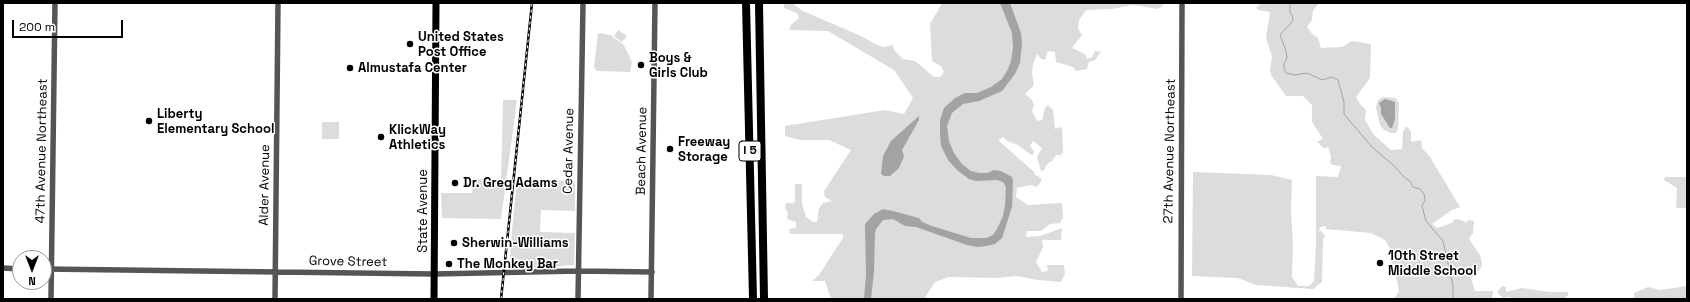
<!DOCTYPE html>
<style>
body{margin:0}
#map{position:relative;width:1690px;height:302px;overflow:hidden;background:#fff;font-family:"Space Grotesk",sans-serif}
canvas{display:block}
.frame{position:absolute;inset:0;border:4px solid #000;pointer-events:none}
.north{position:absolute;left:12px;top:250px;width:40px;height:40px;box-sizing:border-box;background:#fff;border:1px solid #999;border-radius:50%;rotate:180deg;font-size:11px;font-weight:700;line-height:16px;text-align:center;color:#000}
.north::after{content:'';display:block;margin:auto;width:14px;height:18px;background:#000;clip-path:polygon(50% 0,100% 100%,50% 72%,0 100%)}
.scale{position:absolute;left:12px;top:20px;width:111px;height:18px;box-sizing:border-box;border:2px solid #000;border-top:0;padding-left:5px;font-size:12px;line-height:14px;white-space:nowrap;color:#000;-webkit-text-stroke:3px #fff;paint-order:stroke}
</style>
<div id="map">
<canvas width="1690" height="302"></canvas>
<div class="frame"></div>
<div class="north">N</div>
<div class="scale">200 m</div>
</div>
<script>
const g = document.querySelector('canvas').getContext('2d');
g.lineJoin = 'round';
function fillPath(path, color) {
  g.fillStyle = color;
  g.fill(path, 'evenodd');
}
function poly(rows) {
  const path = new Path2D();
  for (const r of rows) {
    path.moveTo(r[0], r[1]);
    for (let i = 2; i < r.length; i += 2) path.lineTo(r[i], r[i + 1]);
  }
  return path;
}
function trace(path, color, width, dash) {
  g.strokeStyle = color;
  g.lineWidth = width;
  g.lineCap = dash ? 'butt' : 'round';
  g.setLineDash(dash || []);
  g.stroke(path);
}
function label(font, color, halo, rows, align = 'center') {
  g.font = font + ' "Space Grotesk",sans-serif';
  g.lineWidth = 3;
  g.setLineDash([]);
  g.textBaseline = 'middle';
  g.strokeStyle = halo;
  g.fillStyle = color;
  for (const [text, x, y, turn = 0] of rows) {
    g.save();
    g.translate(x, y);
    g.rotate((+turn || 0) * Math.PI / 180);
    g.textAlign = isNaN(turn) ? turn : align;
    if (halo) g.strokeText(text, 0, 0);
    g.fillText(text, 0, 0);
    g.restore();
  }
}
fillPath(poly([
 [784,3,792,3,803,11,861,36,877,45,884,47,893,45,894,50,903,59,915,61,934,77,940,77,944,72,941,66,932,61,930,24,942,3,1162,3,1163,6,1158,9,1132,5,1112,9,1086,10,1079,20,1078,29,1082,35,1072,48,1085,54,1087,59,1092,57,1095,51,1101,52,1095,60,1089,62,1087,69,1076,71,1073,67,1056,62,1055,52,1048,51,1045,60,1041,59,1037,54,1033,64,1032,74,1034,85,1025,94,1032,100,1034,105,1032,111,1037,121,1042,120,1045,108,1048,105,1053,110,1055,129,1062,127,1063,152,1061,155,1056,155,1052,161,1047,164,1044,170,1041,171,1037,157,1042,148,1033,141,1030,146,1034,151,1033,155,1030,154,1018,145,1007,141,1003,137,998,140,1034,172,1035,175,1038,176,1042,180,1037,187,1031,185,1017,188,1016,197,1028,205,1062,203,1063,217,1060,223,1050,224,1041,231,1027,231,1026,237,1040,236,1062,228,1061,240,1042,240,1043,247,1036,262,1042,272,1048,271,1047,265,1064,265,1065,274,1061,282,1038,280,1017,276,996,278,949,277,935,282,924,299,831,299,825,281,812,281,819,275,837,247,843,238,843,234,790,234,789,229,796,228,796,222,787,219,788,213,785,208,786,203,794,203,795,200,795,184,802,184,802,204,806,217,813,222,817,222,819,208,823,203,832,201,825,197,824,191,851,150,829,140,800,140,785,136,785,126,885,110,904,114,913,98,894,70,828,31,789,30,791,25,799,18,797,13,784,8],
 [1263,3,1319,3,1313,11,1312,20,1307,27,1312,34,1318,38,1321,48,1342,47,1352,41,1371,44,1370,78,1356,97,1360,104,1366,110,1365,120,1374,135,1391,150,1402,149,1403,132,1406,126,1411,131,1411,142,1421,140,1422,148,1430,157,1460,207,1452,210,1432,224,1437,228,1452,223,1455,219,1461,220,1466,223,1468,220,1474,221,1473,233,1469,239,1480,255,1482,263,1481,268,1471,278,1475,291,1493,291,1492,299,1394,299,1399,291,1396,276,1391,269,1392,252,1385,240,1371,233,1326,229,1326,226,1320,227,1319,231,1321,231,1325,236,1323,239,1322,282,1313,289,1256,285,1238,278,1192,276,1193,172,1271,175,1292,180,1291,211,1293,245,1292,277,1298,286,1309,286,1314,281,1316,244,1316,176,1338,177,1341,166,1332,165,1330,162,1331,157,1328,147,1324,148,1317,142,1323,139,1312,122,1312,105,1303,96,1286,96,1271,75,1270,70,1272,57,1266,38,1270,12,1258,10,1256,7],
 [618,30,627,36,622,42,614,36],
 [598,33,610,35,623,44,630,57,632,63,630,72,597,71,594,67],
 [1383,97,1395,98,1399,103,1398,129,1396,133,1391,133,1384,130,1380,125,1376,108,1378,100],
 [503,100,517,100,501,219,442,218,441,193,472,193,473,179,501,180],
 [322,122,339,122,339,139,322,139],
 [1665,177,1687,177,1687,208,1676,208,1677,188,1664,180],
 [517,180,575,181,575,211,541,210,540,232,575,233,574,265,509,270,513,220],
 [1502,286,1506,287,1506,292,1522,288,1550,292,1568,292,1568,295,1564,299,1512,299,1510,297,1503,298,1497,292],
 [1687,286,1687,299,1634,299,1634,293,1648,287,1660,290]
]), '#dcdcdc');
fillPath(poly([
 [1000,3,1010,3,1021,33,1022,44,1020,63,1015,74,1002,91,979,101,963,104,952,113,947,126,949,141,954,153,962,164,971,171,979,173,987,173,994,170,1001,171,1012,177,1013,181,1012,207,1002,238,995,244,986,246,977,247,967,245,916,227,905,226,893,219,883,220,876,229,875,234,874,272,871,299,864,299,866,275,865,224,874,214,883,209,893,211,919,218,922,222,932,226,971,238,986,238,993,235,997,229,1003,216,1005,205,1006,187,1003,182,997,180,976,181,969,179,957,170,948,160,941,146,940,135,940,120,944,108,955,98,965,93,977,93,991,87,1002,79,1008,69,1011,61,1013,47,1012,33],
 [1385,99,1395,102,1395,119,1392,128,1390,128,1381,114,1381,108,1379,103],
 [919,116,919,120,902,150,904,156,899,168,890,176,884,176,881,174,883,156,891,141]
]), '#a3a3a3');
trace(poly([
 [1290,3,1290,12,1292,15,1293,20,1291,23,1280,35,1286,51,1287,58,1284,64,1284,68,1286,73,1295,75,1307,73,1322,80,1332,77,1338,80,1344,102,1344,114,1371,146,1393,165,1405,178,1410,181,1413,187,1420,189,1424,194,1425,200,1422,206,1426,221,1443,241,1453,286,1453,299]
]), '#a3a3a3', 1);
trace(poly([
 [3,268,20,269],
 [44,269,434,274,578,271,652,272],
 [51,299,55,3],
 [275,299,278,3],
 [578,299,583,3],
 [651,299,655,3],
 [1181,299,1182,3]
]), '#555', 5.5);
trace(poly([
 [434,299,436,3]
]), '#000', 7);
trace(poly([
 [746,3,753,299],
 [759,3,764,299]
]), '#000', 8);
const rail = poly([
 [501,299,532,3]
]);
trace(rail, '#000', 2.5);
trace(rail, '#fff', 1, [3]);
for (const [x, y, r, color] of [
 [410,44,4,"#000"],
 [641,65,4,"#000"],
 [350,68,4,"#000"],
 [149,121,4,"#000"],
 [381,137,4,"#000"],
 [670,149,4,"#000"],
 [455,183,4,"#000"],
 [454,243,4,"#000"],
 [1380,263,4,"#000"],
 [449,264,4,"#000"]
]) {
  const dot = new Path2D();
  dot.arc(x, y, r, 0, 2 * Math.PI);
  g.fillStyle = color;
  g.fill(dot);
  trace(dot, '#fff', 1.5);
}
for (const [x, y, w] of [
 [750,151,22]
]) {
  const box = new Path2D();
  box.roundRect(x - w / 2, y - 10, w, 20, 3);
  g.fillStyle = '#fff';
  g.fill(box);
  trace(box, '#000', 1);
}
label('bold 12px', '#000', null, [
 ["I 5",750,151]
]);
label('bold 13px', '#000', '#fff', [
 ["United States",418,37],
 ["Post Office",418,52],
 ["Boys &",649,58],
 ["Girls Club",649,73],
 ["Almustafa Center",358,68],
 ["Liberty",157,114],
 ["Elementary School",157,129],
 ["KlickWay",389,130],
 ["Athletics",389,145],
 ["Freeway",678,142],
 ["Storage",678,157],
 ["Dr. Greg Adams",463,183],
 ["Sherwin-Williams",462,243],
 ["10th Street",1388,256],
 ["Middle School",1388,271],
 ["The Monkey Bar",457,264]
], 'left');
label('13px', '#000', '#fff', [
 ["47th Avenue Northeast",42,151,-89],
 ["Cedar Avenue",569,151,-89],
 ["Beach Avenue",642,151,-89],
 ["27th Avenue Northeast",1170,151,-89],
 ["Alder Avenue",265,185,-89],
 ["State Avenue",423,211,-90],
 ["Grove Street",348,262,1]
]);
</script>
